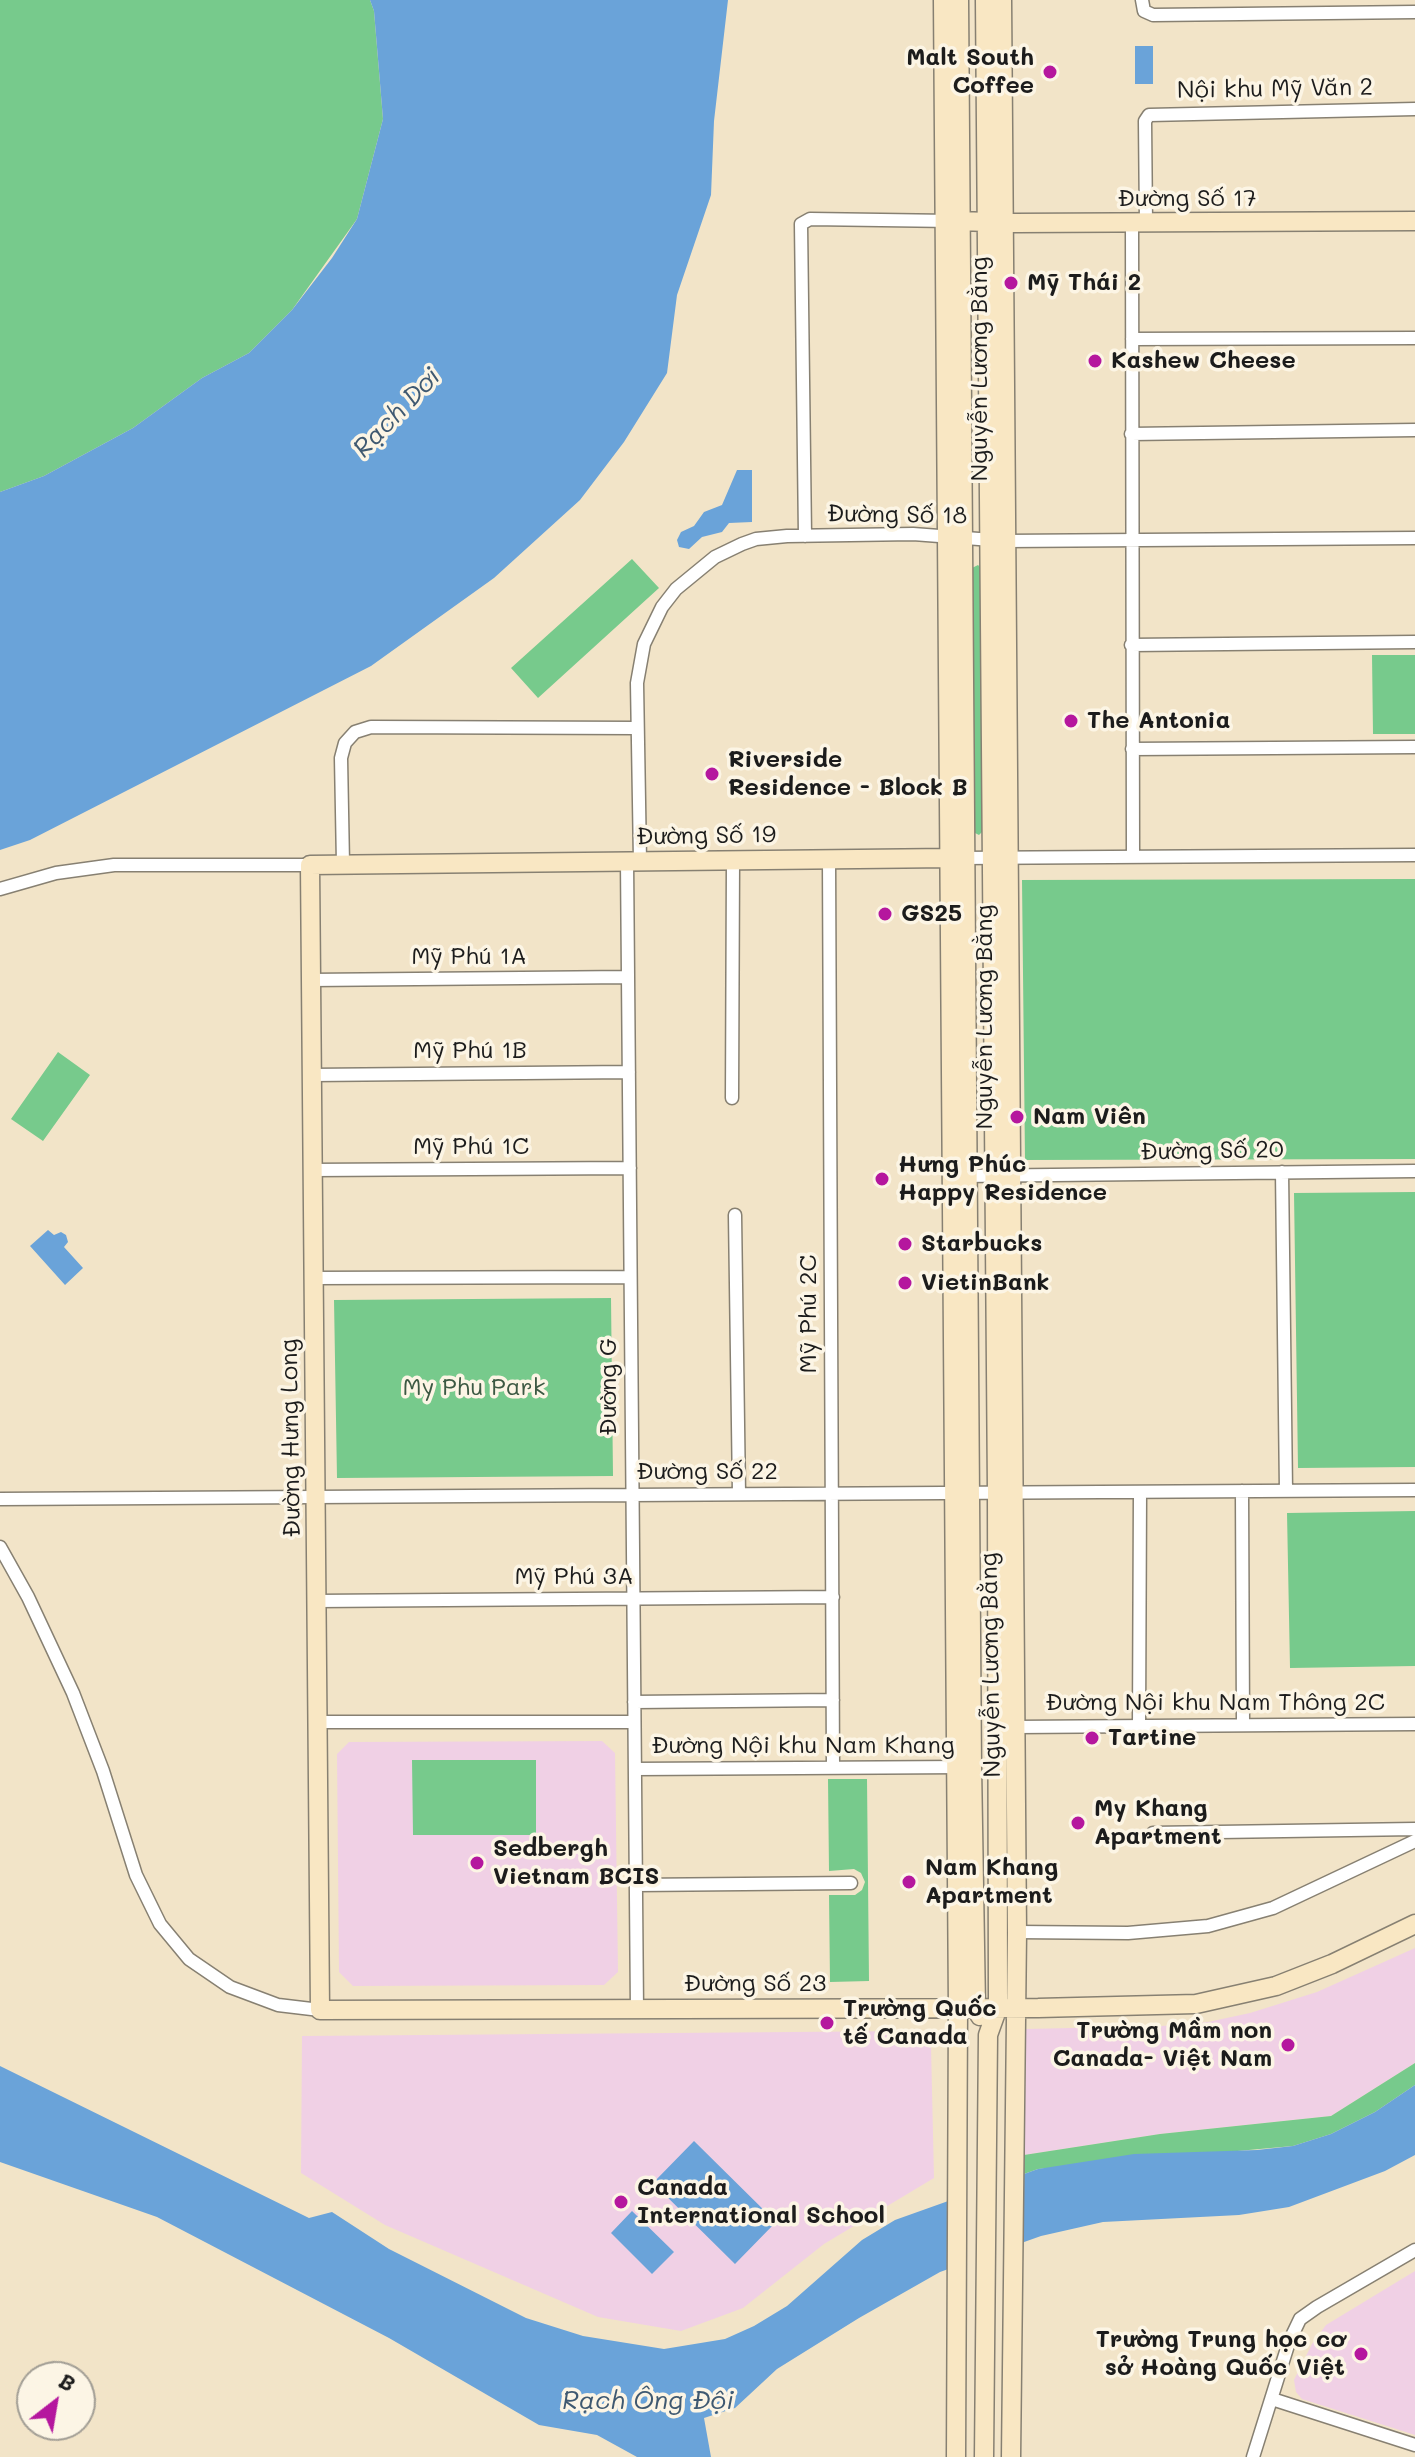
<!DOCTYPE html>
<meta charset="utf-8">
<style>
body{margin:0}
#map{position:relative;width:1415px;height:2457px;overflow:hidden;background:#f2e4c8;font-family:Mali,sans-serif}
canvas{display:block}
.north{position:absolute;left:16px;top:2361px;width:80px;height:80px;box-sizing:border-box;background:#fcf5e5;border:2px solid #a29e95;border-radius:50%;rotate:31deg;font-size:22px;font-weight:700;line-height:32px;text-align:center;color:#1c1c1c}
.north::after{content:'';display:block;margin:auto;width:28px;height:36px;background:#b5179e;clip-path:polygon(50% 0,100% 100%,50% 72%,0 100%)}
</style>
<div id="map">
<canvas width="1415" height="2457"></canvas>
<div class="north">B</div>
</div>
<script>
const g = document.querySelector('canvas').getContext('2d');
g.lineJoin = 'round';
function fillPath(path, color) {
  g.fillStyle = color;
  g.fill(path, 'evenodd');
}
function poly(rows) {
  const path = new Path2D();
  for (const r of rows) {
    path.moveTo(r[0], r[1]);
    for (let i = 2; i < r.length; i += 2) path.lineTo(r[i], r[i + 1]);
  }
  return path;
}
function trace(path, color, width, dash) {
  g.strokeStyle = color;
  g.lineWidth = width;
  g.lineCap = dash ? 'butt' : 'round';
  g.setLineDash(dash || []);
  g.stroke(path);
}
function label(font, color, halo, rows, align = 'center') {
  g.font = font + ' Mali,sans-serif';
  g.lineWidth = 7;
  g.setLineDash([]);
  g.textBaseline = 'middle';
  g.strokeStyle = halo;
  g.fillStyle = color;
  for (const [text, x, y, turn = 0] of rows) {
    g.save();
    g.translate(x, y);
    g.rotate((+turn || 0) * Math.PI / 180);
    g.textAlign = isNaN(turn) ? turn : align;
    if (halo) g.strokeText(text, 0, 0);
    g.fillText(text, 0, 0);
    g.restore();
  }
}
fillPath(poly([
 [602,1741,615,1753,618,1972,604,1985,353,1986,339,1972,337,1754,349,1742],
 [1415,1948,1415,2063,1331,2116,1160,2134,1024,2155,1026,2029,1162,2026,1208,2022,1250,2013,1317,1992],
 [916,2031,931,2046,934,2178,824,2244,743,2308,681,2331,598,2317,385,2225,301,2173,302,2036],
 [1415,2271,1415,2435,1302,2399,1296,2392,1294,2380,1312,2344,1326,2325]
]), '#f0d0e5');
fillPath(poly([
 [0,0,370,0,374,11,383,119,357,219,292,310,249,353,202,378,133,428,44,476,0,492],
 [632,559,659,588,538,698,511,668],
 [978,565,981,568,983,831,979,835,973,832,972,568],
 [1372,655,1415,655,1415,734,1373,734],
 [1415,879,1415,1159,1025,1160,1022,880],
 [58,1052,90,1075,43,1141,11,1119],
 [1415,1192,1415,1467,1298,1468,1294,1193],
 [611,1298,613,1476,337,1478,334,1300],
 [1415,1511,1415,1666,1290,1668,1287,1513],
 [412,1760,536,1760,536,1835,413,1835],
 [828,1779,867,1779,869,1981,830,1982,829,1895,855,1895,862,1890,865,1882,861,1873,854,1869,829,1871],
 [1415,2063,1415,2085,1375,2112,1331,2134,1293,2146,1038,2169,1024,2174,1024,2155,1160,2134,1331,2116]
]), '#77ca8c');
fillPath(poly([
 [370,0,728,0,714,121,711,195,677,295,667,373,624,442,580,500,494,578,371,666,30,840,0,850,0,492,44,476,133,428,202,378,249,353,292,310,332,258,357,219,383,119,374,11],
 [1135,46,1153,46,1153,84,1135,84],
 [737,470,752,470,752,522,729,523,722,532,702,537,689,549,679,547,677,540,681,532,694,526,704,512,722,505],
 [48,1230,54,1235,61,1232,66,1235,68,1242,64,1247,83,1268,65,1285,30,1246],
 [0,2066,309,2218,332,2212,389,2249,526,2318,583,2336,664,2349,725,2339,754,2326,787,2306,862,2240,895,2220,1038,2169,1134,2154,1257,2150,1293,2146,1331,2134,1375,2112,1415,2085,1415,2155,1385,2171,1289,2207,1239,2215,1103,2222,1041,2236,940,2272,859,2318,777,2369,735,2408,704,2418,711,2457,637,2457,597,2435,539,2425,389,2338,157,2217,0,2162],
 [694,2141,776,2222,735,2264,653,2183],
 [632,2211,674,2252,652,2274,611,2233]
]), '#6aa3d9');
fillPath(poly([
 [1024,2170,1023,2246,947,2274,947,2198]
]), '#f2e4c8');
const street = poly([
 [1142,0,1144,11,1153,15,1415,12],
 [1132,223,1133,857],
 [1146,223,1145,121,1149,115,1415,109],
 [1132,339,1415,338],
 [1131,434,1415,430],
 [805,536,801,224,810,219,952,221],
 [1131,645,1415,642],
 [1132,749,1415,747],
 [958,858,1415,855],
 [829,859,833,1768],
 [627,861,637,2009],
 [640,861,637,683,644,644,662,607,676,589,715,557,742,544,756,539,787,536,913,534,1005,541,1415,538],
 [343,864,341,758,345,743,355,732,371,727,637,728],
 [0,889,56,873,114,865,310,865],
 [310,980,628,977],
 [311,1075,629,1072],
 [732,1098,733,860],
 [312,1170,630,1168],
 [1282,1172,1286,1491],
 [962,1176,1415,1171],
 [735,1215,739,1494],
 [313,1278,630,1277],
 [1242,1491,1243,1725],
 [0,1499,1415,1490],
 [0,1547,28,1597,73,1693,103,1771,136,1875,160,1924,189,1959,230,1987,278,2005,320,2010],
 [316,1601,833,1597],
 [634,1702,833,1700],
 [317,1722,634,1722],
 [1139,1726,1140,1492],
 [1016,1727,1415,1724],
 [635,1769,963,1767],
 [1153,1833,1415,1829],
 [636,1885,851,1883],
 [1017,1932,1128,1933,1208,1926,1273,1908,1415,1841],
 [1272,2399,1415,2445],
 [1253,2457,1289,2342,1300,2319,1317,2307,1415,2250]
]);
const secondary = poly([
 [943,0,958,2007,956,2457],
 [959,0,972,1766,976,2007,980,2016],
 [1002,0,1017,1932,1011,2457],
 [959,221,1016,223,1415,221],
 [949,858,310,865,320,2010,1038,2008,1196,2004,1276,1986,1332,1964,1415,1924],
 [984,2457,988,2035,998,2007,997,1492,985,0]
]);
trace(street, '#878072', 15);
trace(secondary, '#878072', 21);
trace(street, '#fff', 12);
trace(secondary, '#f9e7c3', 18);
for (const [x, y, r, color] of [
 [1050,72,8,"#b5179e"],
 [1011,283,8,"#b5179e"],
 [1095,361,8,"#b5179e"],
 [1071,721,8,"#b5179e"],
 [712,774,8,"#b5179e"],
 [885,914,8,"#b5179e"],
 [1017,1117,8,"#b5179e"],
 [882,1179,8,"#b5179e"],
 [905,1244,8,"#b5179e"],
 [905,1283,8,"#b5179e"],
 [1092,1738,8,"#b5179e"],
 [1078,1823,8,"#b5179e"],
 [477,1863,8,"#b5179e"],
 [909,1882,8,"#b5179e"],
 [827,2023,8,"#b5179e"],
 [1288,2045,8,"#b5179e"],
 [621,2202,8,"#b5179e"],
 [1361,2354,8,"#b5179e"]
]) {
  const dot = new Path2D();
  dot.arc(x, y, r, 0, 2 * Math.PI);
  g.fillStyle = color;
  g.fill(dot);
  trace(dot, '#fcf5e5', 3);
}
label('bold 24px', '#1c1c1c', '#fcf5e5', [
 ["Malt South",1034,58,"right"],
 ["Coffee",1034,86,"right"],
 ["Mỹ Thái 2",1027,283],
 ["Kashew Cheese",1111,361],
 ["The Antonia",1087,721],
 ["Riverside",728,760],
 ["Residence - Block B",728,788],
 ["GS25",901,914],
 ["Nam Viên",1033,1117],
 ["Hưng Phúc",898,1165],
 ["Happy Residence",898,1193],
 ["Starbucks",921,1244],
 ["VietinBank",921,1283],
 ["Tartine",1108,1738],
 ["My Khang",1094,1809],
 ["Apartment",1094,1837],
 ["Sedbergh",493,1849],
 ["Vietnam BCIS",493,1877],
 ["Nam Khang",925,1868],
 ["Apartment",925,1896],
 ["Trường Quốc",843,2009],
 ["tế Canada",843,2037],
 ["Trường Mầm non",1272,2031,"right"],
 ["Canada- Việt Nam",1272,2059,"right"],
 ["Canada",637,2188],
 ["International School",637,2216],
 ["Trường Trung học cơ",1345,2340,"right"],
 ["sở Hoàng Quốc Việt",1345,2368,"right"]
], 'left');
label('24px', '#1c1c1c', '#fcf5e5', [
 ["Nội khu Mỹ Văn 2",1275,89,-1],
 ["Đường Số 17",1187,199],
 ["Nguyễn Lương Bằng",980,369,-90],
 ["Đường Số 18",897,515,1],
 ["Đường Số 19",706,836,-1],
 ["Mỹ Phú 1A",469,957],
 ["Nguyễn Lương Bằng",985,1017,-90],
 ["Mỹ Phú 1B",470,1051],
 ["Mỹ Phú 1C",471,1147],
 ["Đường Số 20",1212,1151,-1],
 ["Mỹ Phú 2C",809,1314,-90],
 ["Đường G",609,1387,-90],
 ["Đường Hưng Long",291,1438,-91],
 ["Đường Số 22",707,1472],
 ["Mỹ Phú 3A",574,1577],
 ["Nguyễn Lương Bằng",991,1665,-91],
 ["Đường Nội khu Nam Thông 2C",1215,1703],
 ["Đường Nội khu Nam Khang",803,1746],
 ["Đường Số 23",755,1984]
]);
label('24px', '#3c5943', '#fcf5e5', [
 ["My Phu Park",474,1388]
]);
label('italic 26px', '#3f5971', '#fcf5e5', [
 ["Rạch Dơi",397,413,-46],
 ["Rạch Ông Đội",648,2401]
]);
</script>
